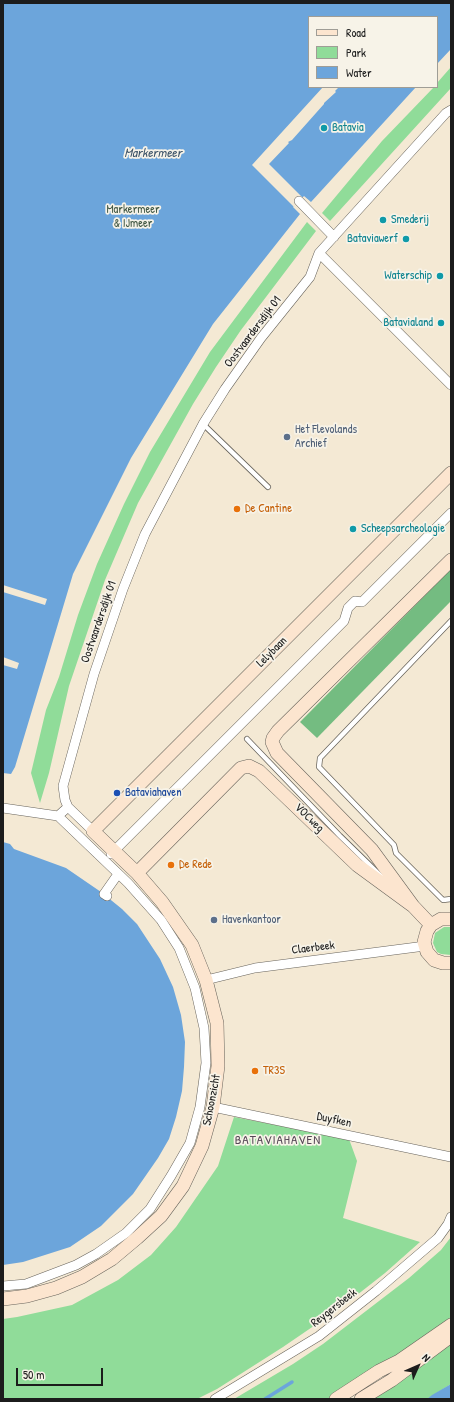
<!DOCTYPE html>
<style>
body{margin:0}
#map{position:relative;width:454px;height:1402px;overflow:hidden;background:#f4e9d4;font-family:"Patrick Hand",sans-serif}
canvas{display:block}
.frame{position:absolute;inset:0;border:4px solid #1c1c1c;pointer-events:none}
.legend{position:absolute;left:308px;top:16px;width:130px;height:72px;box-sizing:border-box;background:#f7f3e8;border:1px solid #9f9d96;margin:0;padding:5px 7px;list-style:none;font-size:12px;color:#1c1c1c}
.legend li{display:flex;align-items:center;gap:8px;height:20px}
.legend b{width:20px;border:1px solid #9f9d96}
.north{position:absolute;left:398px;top:1346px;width:40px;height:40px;-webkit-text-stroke:3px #f7f3e8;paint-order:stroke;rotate:45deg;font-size:11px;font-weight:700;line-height:16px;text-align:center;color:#1c1c1c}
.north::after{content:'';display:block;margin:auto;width:14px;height:18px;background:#1c1c1c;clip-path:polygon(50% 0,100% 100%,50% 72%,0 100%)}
.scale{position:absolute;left:16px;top:1368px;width:87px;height:18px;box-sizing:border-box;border:2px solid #1c1c1c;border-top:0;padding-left:5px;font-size:12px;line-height:14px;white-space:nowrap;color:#1c1c1c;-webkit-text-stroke:3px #f7f3e8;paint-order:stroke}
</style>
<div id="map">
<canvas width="454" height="1402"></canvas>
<div class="frame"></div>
<ul class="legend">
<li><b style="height:5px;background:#fce5cf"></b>Road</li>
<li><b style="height:11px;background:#90dc99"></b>Park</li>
<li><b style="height:11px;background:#6ca5db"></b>Water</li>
</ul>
<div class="north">N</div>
<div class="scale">50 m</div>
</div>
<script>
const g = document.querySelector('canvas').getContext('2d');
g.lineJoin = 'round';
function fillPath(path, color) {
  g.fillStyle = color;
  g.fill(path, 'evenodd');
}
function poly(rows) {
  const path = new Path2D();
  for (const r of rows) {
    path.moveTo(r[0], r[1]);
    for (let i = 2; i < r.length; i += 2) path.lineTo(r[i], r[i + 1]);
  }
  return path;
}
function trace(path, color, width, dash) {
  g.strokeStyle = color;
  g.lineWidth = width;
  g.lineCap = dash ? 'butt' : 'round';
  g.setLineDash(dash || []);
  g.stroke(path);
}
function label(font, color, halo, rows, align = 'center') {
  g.font = font + ' "Patrick Hand",sans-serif';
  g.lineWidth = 3.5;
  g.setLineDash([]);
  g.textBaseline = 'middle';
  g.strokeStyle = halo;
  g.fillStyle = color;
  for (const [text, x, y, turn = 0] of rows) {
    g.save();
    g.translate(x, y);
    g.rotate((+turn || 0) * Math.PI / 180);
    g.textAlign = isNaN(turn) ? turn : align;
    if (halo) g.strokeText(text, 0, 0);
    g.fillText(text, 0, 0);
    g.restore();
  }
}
fillPath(poly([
 [451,67,451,88,330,221,322,213,382,141,434,87,437,87,437,83],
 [307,222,316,231,241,330,216,367,193,404,138,503,105,580,69,686,49,773,40,803,31,773,46,710,59,677,78,615,97,564,124,504,150,452,210,352],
 [444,927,451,927,451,955,441,954,437,952,433,943,435,933],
 [234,1117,349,1139,357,1161,343,1218,420,1242,385,1273,343,1306,283,1347,217,1389,197,1399,3,1399,3,1319,17,1317,72,1305,118,1280,151,1255,176,1227,218,1166],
 [451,1237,451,1321,345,1389,327,1399,234,1399,293,1364,323,1344,409,1278,441,1250],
 [451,1340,451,1384,427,1399,369,1399]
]), '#90dc99');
fillPath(poly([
 [451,569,451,601,317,738,300,722]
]), '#74bc81');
fillPath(poly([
 [3,3,451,3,451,49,437,64,437,17,309,17,309,87,416,87,311,202,304,196,293,207,300,214,213,324,131,458,73,574,15,767,11,774,3,773],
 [3,842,10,844,14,849,66,868,101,892,122,909,137,924,160,959,173,987,181,1015,185,1042,184,1067,182,1091,176,1117,169,1139,158,1158,133,1194,101,1226,70,1247,23,1262,3,1265],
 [451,1384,451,1399,427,1399,432,1395]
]), '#6ca5db');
fillPath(poly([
 [323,87,339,87,335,91,336,92,324,103,324,104,292,140,288,142,289,143,269,164,303,198,294,207,252,165],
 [3,585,47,599,45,605,3,592],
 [3,657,19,663,17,669,3,665]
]), '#f4e9d4');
trace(poly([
 [265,1399,292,1382]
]), '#6ca5db', 3.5);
const lane = poly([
 [203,424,268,487],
 [451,621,320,758,319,767,394,845,396,853,443,900,451,899],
 [247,739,340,836,381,876]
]);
const street = poly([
 [299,201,334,237],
 [319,253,451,385],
 [3,808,58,816,68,807],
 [93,831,68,807,65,800,63,786,94,674,123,589,145,534,203,424,225,389,261,338,310,277,319,253,446,113,451,110],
 [111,854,344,621,348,608,355,601,362,602,451,513],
 [107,896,104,894,118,874],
 [206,980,255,968,425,946],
 [213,1107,451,1157],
 [3,1286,26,1284,76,1265,96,1254,126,1233,150,1209,171,1176,190,1143,200,1107,206,1063,204,1028,195,988,179,948,161,920,128,883,58,816],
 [215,1399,319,1336,376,1291,438,1238,448,1224,451,1217]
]);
const secondary = poly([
 [137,873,241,768,249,766,259,771,357,865,413,906,431,925],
 [413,906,372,850,277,753,272,742,273,738,278,731,451,560],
 [451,919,441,919,431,925,427,931,424,942,427,952,434,960,443,963,451,963],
 [3,1299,27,1296,56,1288,82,1277,112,1259,137,1238,161,1216,183,1186,202,1146,213,1107,218,1066,217,1023,206,980,192,945,162,902,137,873,93,831,451,473],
 [336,1399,379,1371,399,1361,451,1325],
 [361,1399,392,1380,451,1336]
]);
trace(lane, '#68645c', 6);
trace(street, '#68645c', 10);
trace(secondary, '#68645c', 14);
trace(lane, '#fff', 4.5);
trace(street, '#fff', 9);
trace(secondary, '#fce5cf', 13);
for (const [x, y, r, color] of [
 [324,128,4,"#0f9aa8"],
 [383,220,4,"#0f9aa8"],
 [406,239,4,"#0f9aa8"],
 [440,276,4,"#0f9aa8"],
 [441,323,4,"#0f9aa8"],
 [287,437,4,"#5c6f8a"],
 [237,509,4,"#e8710a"],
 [353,529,4,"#0f9aa8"],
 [117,793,4,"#1a4fb4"],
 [171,865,4,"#e8710a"],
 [214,920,4,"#5c6f8a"],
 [255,1071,4,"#e8710a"]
]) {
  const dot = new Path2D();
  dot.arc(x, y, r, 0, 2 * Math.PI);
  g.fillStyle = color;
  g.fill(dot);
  trace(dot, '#f7f3e8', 1.5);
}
label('12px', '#0d838f', '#f7f3e8', [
 ["Batavia",332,128],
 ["Smederij",391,220],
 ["Bataviawerf",398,239,"right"],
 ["Waterschip",432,276,"right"],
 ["Batavialand",433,323,"right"],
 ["Scheepsarcheologie",361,529]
], 'left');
label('12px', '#3f5642', '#f7f3e8', [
 ["Markermeer",133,210],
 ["& IJmeer",133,224]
]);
label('12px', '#1c1c1c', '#f7f3e8', [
 ["Oostvaardersdijk 01",253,332,-53],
 ["Oostvaardersdijk 01",99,622,-71],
 ["Lelybaan",272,652,-45],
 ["VOCweg",309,818,44],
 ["Claerbeek",313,948,-7],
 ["Schoonzicht",212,1100,-79],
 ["Duyfken",334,1120,12],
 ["Reygersbeek",334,1308,-38]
]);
label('12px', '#4e5e75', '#f7f3e8', [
 ["Het Flevolands",295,430],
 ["Archief",295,444],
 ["Havenkantoor",222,920]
], 'left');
label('12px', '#c56008', '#f7f3e8', [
 ["De Cantine",245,509],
 ["De Rede",179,865],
 ["TR3S",263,1071]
], 'left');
label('12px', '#164399', '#f7f3e8', [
 ["Bataviahaven",125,793]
], 'left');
label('italic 13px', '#3c5368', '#f7f3e8', [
 ["Markermeer",153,154]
]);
g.letterSpacing = '1px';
label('13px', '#554756', '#f7f3e8', [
 ["BATAVIAHAVEN",278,1141]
]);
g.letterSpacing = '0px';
</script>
